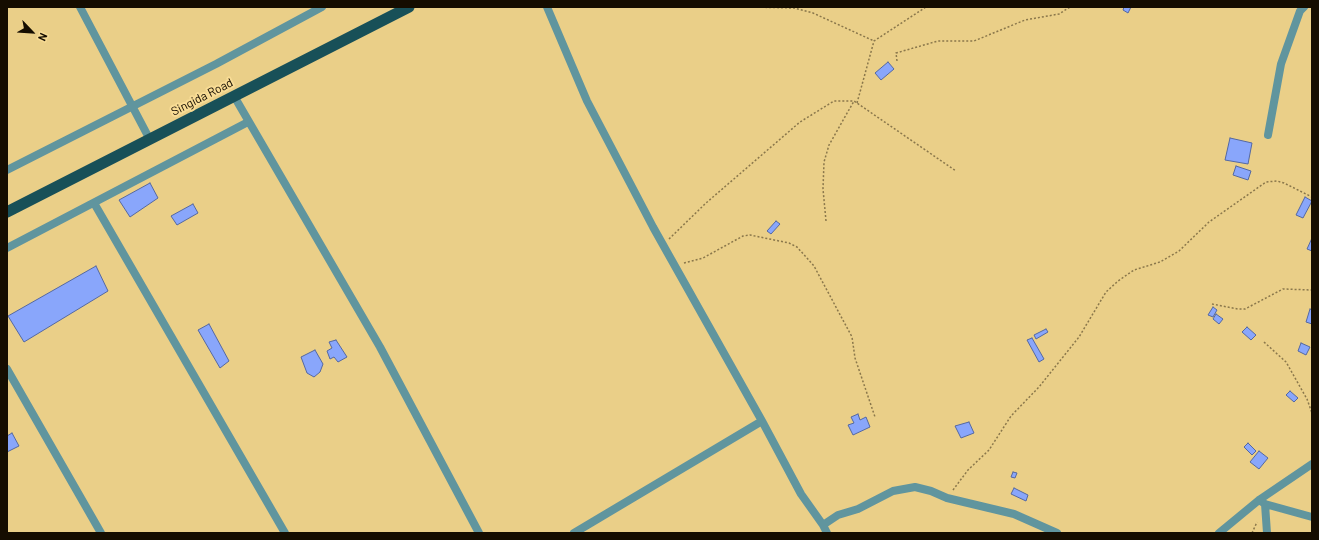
<!DOCTYPE html>
<style>
body{margin:0}
#map{position:relative;width:1319px;height:540px;overflow:hidden;background:#eacf88;font-family:Barlow,sans-serif}
canvas{display:block}
.frame{position:absolute;inset:0;border:8px solid #150d00;pointer-events:none}
.north{position:absolute;left:12px;top:12px;width:40px;height:40px;-webkit-text-stroke:3px #f8dc95;paint-order:stroke;rotate:115deg;font-size:11px;font-weight:700;line-height:16px;text-align:center;color:#150d00}
.north::after{content:'';display:block;margin:auto;width:14px;height:18px;background:#150d00;clip-path:polygon(50% 0,100% 100%,50% 72%,0 100%)}
</style>
<div id="map">
<canvas width="1319" height="540"></canvas>
<div class="frame"></div>
<div class="north">N</div>
</div>
<script>
const g = document.querySelector('canvas').getContext('2d');
g.lineJoin = 'round';
function fillPath(path, color) {
  g.fillStyle = color;
  g.fill(path, 'evenodd');
}
function poly(rows) {
  const path = new Path2D();
  for (const r of rows) {
    path.moveTo(r[0], r[1]);
    for (let i = 2; i < r.length; i += 2) path.lineTo(r[i], r[i + 1]);
  }
  return path;
}
function trace(path, color, width, dash) {
  g.strokeStyle = color;
  g.lineWidth = width;
  g.lineCap = dash ? 'butt' : 'round';
  g.setLineDash(dash || []);
  g.stroke(path);
}
function label(font, color, halo, rows, align = 'center') {
  g.font = font + ' Barlow,sans-serif';
  g.lineWidth = 4;
  g.setLineDash([]);
  g.textBaseline = 'middle';
  g.strokeStyle = halo;
  g.fillStyle = color;
  for (const [text, x, y, turn = 0] of rows) {
    g.save();
    g.translate(x, y);
    g.rotate((+turn || 0) * Math.PI / 180);
    g.textAlign = isNaN(turn) ? turn : align;
    if (halo) g.strokeText(text, 0, 0);
    g.fillText(text, 0, 0);
    g.restore();
  }
}
const building = poly([
 [1124,7,1131,7,1128,13,1123,10,1124,7],
 [888,62,894,69,881,80,875,73,888,62],
 [1230,138,1252,143,1248,164,1225,160,1230,138],
 [1236,166,1251,171,1248,180,1233,175,1236,166],
 [150,183,158,198,130,217,119,200,150,183],
 [1305,197,1312,201,1303,218,1296,215,1305,197],
 [193,204,198,213,177,225,171,216,193,204],
 [776,221,780,224,771,234,767,231,776,221],
 [1312,238,1312,251,1307,249,1312,238],
 [96,266,108,291,24,342,8,316,96,266],
 [1213,307,1217,310,1213,317,1208,315,1213,307],
 [1310,309,1312,310,1312,324,1306,322,1310,309],
 [1216,314,1223,319,1219,324,1213,319,1216,314],
 [209,324,229,361,220,368,198,330,209,324],
 [1247,327,1256,335,1251,340,1242,332,1247,327],
 [1046,329,1048,332,1036,339,1034,335,1046,329],
 [1032,338,1044,359,1039,362,1027,340,1032,338],
 [336,340,347,357,338,362,334,357,330,359,327,351,332,348,329,342,336,340],
 [1301,343,1310,347,1306,355,1298,351,1301,343],
 [315,350,323,364,320,372,314,377,307,373,301,357,315,350],
 [1290,391,1298,398,1294,402,1286,395,1290,391],
 [858,414,860,420,866,417,870,427,853,435,848,425,854,423,851,417,858,414],
 [969,422,974,433,961,438,955,426,969,422],
 [12,433,19,446,7,452,7,436,12,433],
 [1248,443,1256,451,1252,455,1244,447,1248,443],
 [1259,451,1268,458,1259,469,1250,462,1259,451],
 [1013,472,1017,473,1015,478,1011,477,1013,472],
 [1014,488,1028,495,1026,501,1011,494,1014,488]
]);
fillPath(building, '#89a6fb');
trace(building, '#5468a1', 1);
trace(poly([
 [749,7,794,8,813,13,874,41],
 [897,61,896,53,938,41,974,41,1025,20,1059,14,1070,7],
 [857,103,874,41,926,7],
 [826,221,823,189,824,162,829,145,854,101],
 [669,239,706,203,800,122,834,101,854,101,956,171],
 [684,263,703,258,743,236,750,235,789,243,797,247,814,266,852,337,855,358,875,417],
 [1212,304,1238,309,1245,309,1283,289,1312,290],
 [1264,342,1286,362,1307,399,1312,413],
 [953,490,968,470,989,450,1011,416,1039,387,1079,337,1106,292,1118,281,1134,270,1160,262,1179,251,1209,222,1266,182,1277,181,1284,183,1312,197],
 [1252,533,1257,522]
]), '#8a774b', 1.5, [2, 2]);
trace(poly([
 [80,7,149,138],
 [547,7,587,101,653,227,762,421,801,494,823,525,838,515,858,509,893,491,915,487,931,491,947,498,1014,514,1057,533],
 [234,96,380,347,479,533],
 [1268,135,1281,64,1300,11,1304,7],
 [7,170,216,64,322,7],
 [94,203,285,533],
 [7,248,248,122],
 [7,369,101,533],
 [1259,500,1265,504,1312,517],
 [1265,504,1267,533],
 [823,525,827,533],
 [574,533,762,421],
 [1219,533,1259,500,1312,464]
]), '#60959e', 8);
trace(poly([
 [7,212,409,7]
]), '#185058', 11);
label('12px', '#150d00', '#f8dc95', [
 ["Singida Road",202,97,-27]
]);
</script>
